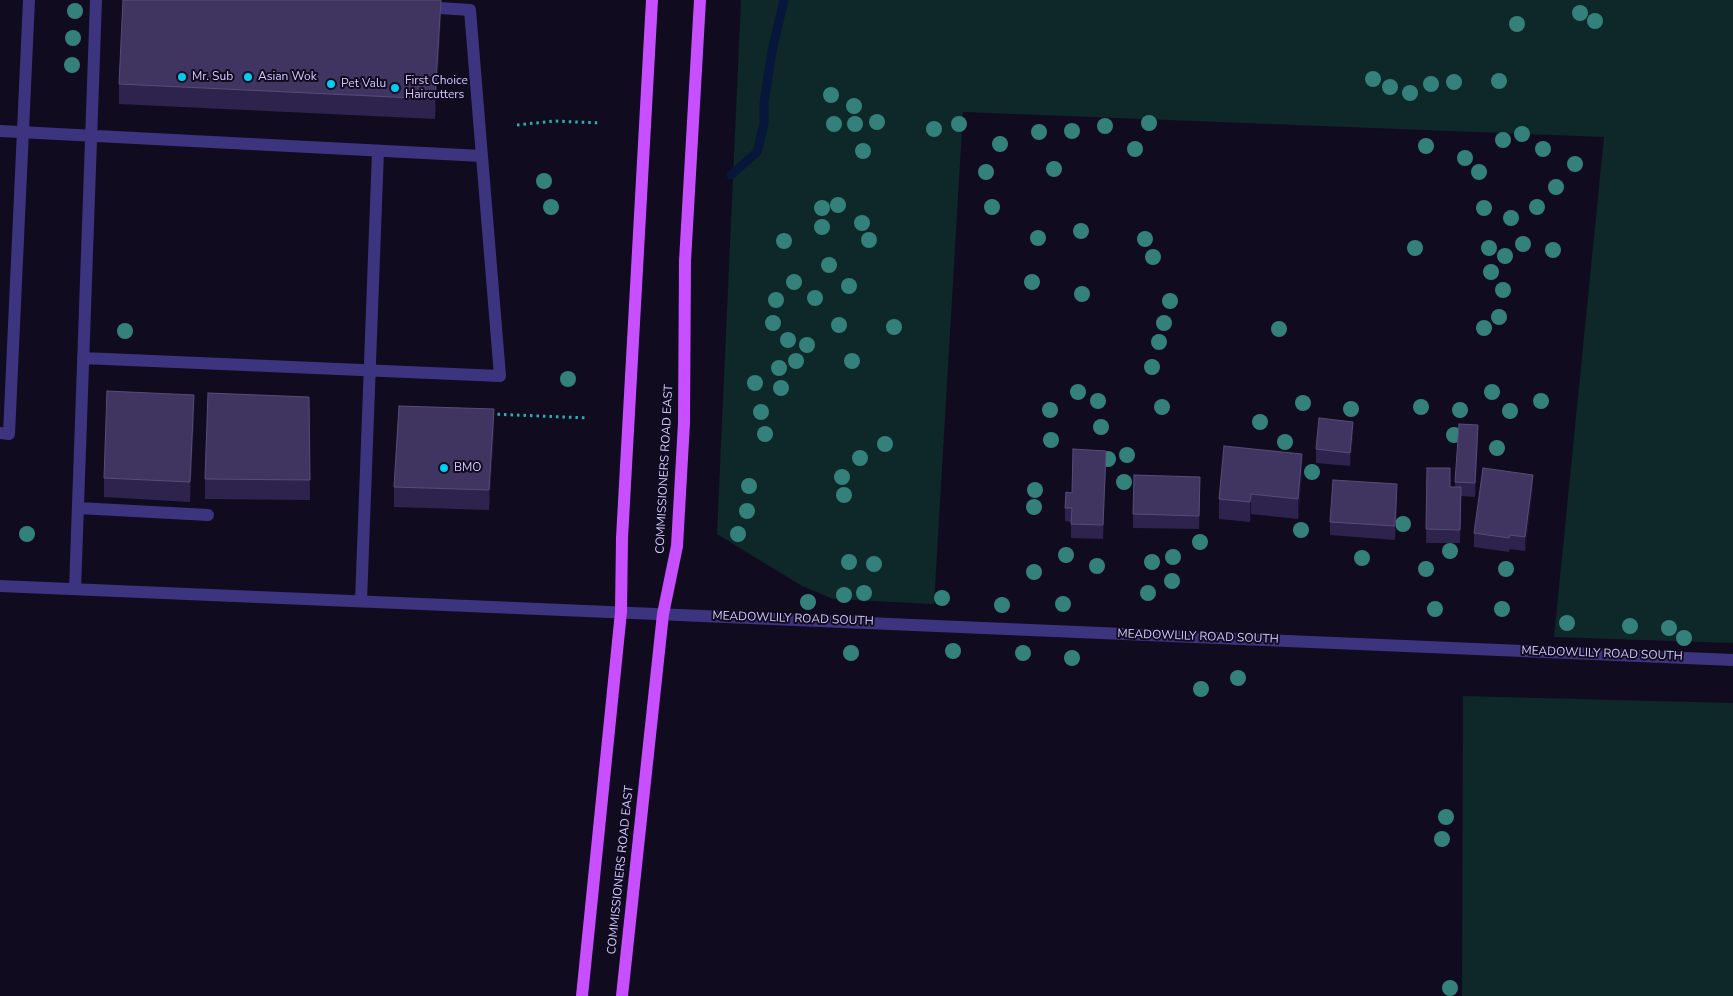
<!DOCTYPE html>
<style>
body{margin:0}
canvas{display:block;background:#100b1e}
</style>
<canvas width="1733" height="996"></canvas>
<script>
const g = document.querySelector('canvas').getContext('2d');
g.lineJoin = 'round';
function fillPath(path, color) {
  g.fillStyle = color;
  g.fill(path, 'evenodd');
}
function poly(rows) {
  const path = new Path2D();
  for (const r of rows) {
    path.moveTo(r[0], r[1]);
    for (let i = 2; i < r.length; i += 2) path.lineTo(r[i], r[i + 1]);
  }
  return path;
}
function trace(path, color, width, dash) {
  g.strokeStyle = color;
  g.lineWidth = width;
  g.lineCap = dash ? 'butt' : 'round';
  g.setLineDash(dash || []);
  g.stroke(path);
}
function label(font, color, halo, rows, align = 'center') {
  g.font = font + ' "Nunito Sans",sans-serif';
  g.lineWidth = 4;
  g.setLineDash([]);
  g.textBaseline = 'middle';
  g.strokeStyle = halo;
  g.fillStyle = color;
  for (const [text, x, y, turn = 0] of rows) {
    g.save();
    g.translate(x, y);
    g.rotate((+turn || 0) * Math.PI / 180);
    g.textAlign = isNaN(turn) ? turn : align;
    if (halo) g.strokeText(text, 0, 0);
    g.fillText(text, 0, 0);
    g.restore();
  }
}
fillPath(poly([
 [741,0,1733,0,1733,643,1554,637,1604,137,963,112,934,604,833,599,802,586,717,534],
 [1463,696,1733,703,1733,996,1462,996]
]), '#0e2728');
trace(poly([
 [731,175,757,152,764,124,764,103,772,51,784,0]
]), '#07173b', 9);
trace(poly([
 [517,125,554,121,601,123],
 [491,414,588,418]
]), '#29b1b2', 3, [2.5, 4]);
trace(poly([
 [0,131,482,156],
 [83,358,500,376,470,10,424,7],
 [0,433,9,434,29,0],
 [78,508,208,515],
 [0,586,1733,660],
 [75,589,96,0],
 [361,601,378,151]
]), '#3c347e', 12);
trace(poly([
 [582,996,621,612,622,538,652,0],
 [622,996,663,614,677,546,684,423,685,261,700,0]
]), '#c84fff', 12);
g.fillStyle = '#34817b';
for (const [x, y] of [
 [75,11],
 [1580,13],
 [1595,21],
 [1517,24],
 [73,38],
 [72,65],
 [1373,79],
 [1499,81],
 [1454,82],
 [1431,84],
 [1390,87],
 [1410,93],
 [831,95],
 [854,106],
 [877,122],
 [1149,123],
 [834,124],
 [855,124],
 [959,124],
 [1105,126],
 [934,129],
 [1072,131],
 [1039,132],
 [1522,134],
 [1503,140],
 [1000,144],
 [1426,146],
 [1135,149],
 [1543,149],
 [863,151],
 [1465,158],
 [1575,164],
 [1054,169],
 [986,172],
 [1479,172],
 [544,181],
 [1556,187],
 [838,205],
 [551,207],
 [992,207],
 [1537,207],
 [822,208],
 [1484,208],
 [1511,218],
 [862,223],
 [822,227],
 [1081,231],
 [1038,238],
 [1145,239],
 [869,240],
 [784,241],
 [1523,244],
 [1415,248],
 [1489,248],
 [1553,250],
 [1505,256],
 [1153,257],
 [829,265],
 [1491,272],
 [794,282],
 [1032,282],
 [849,286],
 [1503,290],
 [1082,294],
 [815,298],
 [776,300],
 [1170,301],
 [1499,317],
 [773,323],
 [1164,323],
 [839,325],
 [894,327],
 [1484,328],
 [1279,329],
 [125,331],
 [788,340],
 [1159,342],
 [807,345],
 [796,361],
 [852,361],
 [1152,367],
 [779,368],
 [568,379],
 [755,383],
 [781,388],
 [1078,392],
 [1492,392],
 [1098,401],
 [1541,401],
 [1303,403],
 [1162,407],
 [1421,407],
 [1351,409],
 [1050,410],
 [1460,410],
 [1510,411],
 [761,412],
 [1260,422],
 [1101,427],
 [765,434],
 [1454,435],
 [1051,440],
 [1285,442],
 [885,444],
 [1497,448],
 [1127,455],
 [860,458],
 [1108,459],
 [1312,472],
 [842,477],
 [1124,482],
 [749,486],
 [1035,490],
 [844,495],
 [1034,507],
 [747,511],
 [1403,524],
 [1301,530],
 [27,534],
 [738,534],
 [1200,542],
 [1450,551],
 [1066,555],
 [1173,557],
 [1362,558],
 [849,562],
 [1152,562],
 [874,564],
 [1097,566],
 [1426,569],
 [1506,569],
 [1034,572],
 [1172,581],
 [864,593],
 [1148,593],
 [844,595],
 [942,598],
 [808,602],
 [1063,604],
 [1002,605],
 [1435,609],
 [1502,609],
 [1567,623],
 [1630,626],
 [1669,628],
 [1684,638],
 [953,651],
 [851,653],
 [1023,653],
 [1072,658],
 [1238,678],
 [1201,689],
 [1446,817],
 [1442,839],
 [1450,988]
]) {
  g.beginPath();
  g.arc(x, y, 8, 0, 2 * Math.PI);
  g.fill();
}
fillPath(poly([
 [441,17,435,119,119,104,119,84],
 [309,397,310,500,205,499,205,479],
 [194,415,190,502,104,497,104,478],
 [494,429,489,510,394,507,394,487],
 [1353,435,1350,466,1316,463,1316,449],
 [1478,439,1475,497,1461,496,1460,543,1426,543,1427,468,1450,487,1455,487,1455,482],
 [1106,464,1103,539,1071,538,1071,522,1065,521,1065,508],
 [1302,474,1298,519,1251,514,1250,522,1219,519,1219,499],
 [1533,488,1525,551,1510,549,1509,552,1474,547,1474,533],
 [1200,491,1199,529,1133,528,1133,514],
 [1397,498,1395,540,1330,535,1330,522]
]), '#2d234c');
fillPath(poly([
 [441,0,441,17,435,119,435,99],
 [194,395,194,415,190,502,190,482],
 [494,409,494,429,489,510,489,490],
 [1353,422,1353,435,1350,466,1350,453],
 [1478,425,1478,439,1475,497,1475,483],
 [1106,451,1106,464,1103,539,1103,525],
 [1302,454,1302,474,1298,519,1298,499],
 [1533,475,1533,488,1525,551,1525,537],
 [1397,484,1397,498,1395,540,1395,526],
 [1251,494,1251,514,1250,522,1250,502]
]), '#1a1232');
const building = poly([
 [123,0,441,0,435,99,119,84,123,0],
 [107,391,194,395,190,482,104,478,107,391],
 [208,393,309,397,310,480,205,479,208,393],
 [399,406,494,409,489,490,394,487,399,406],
 [1319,418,1353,422,1350,453,1316,449,1319,418],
 [1459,424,1478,425,1475,483,1455,482,1459,424],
 [1224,446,1302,454,1298,499,1251,494,1250,502,1219,499,1224,446],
 [1073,449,1106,451,1103,525,1071,524,1072,508,1065,508,1066,492,1072,493,1073,449],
 [1427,468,1450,468,1450,487,1461,487,1460,530,1426,529,1427,468],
 [1483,468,1533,475,1525,537,1510,535,1509,538,1474,533,1483,468],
 [1134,475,1200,477,1199,516,1133,514,1134,475],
 [1333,480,1397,484,1395,526,1330,522,1333,480]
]);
fillPath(building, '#3f3560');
trace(building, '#564c79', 1);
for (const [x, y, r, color] of [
 [182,77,5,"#00cbf3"],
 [248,77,5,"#00cbf3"],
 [331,84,5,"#00cbf3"],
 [395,88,5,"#00cbf3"],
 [444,468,5,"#00cbf3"]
]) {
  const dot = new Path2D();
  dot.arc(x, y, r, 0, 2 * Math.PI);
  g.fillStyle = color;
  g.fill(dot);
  trace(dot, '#100b1e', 2);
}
label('12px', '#d2c8ff', '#100b1e', [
 ["Mr. Sub",192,77],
 ["Asian Wok",258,77],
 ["First Choice",405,81],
 ["Haircutters",405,95],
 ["Pet Valu",341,84],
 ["BMO",454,468]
], 'left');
label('12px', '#d2c8ff', '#100b1e', [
 ["COMMISSIONERS ROAD EAST",665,469,-87],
 ["MEADOWLILY ROAD SOUTH",793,619,2],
 ["MEADOWLILY ROAD SOUTH",1198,637,2],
 ["MEADOWLILY ROAD SOUTH",1602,654,2],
 ["COMMISSIONERS ROAD EAST",621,870,-84]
]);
</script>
